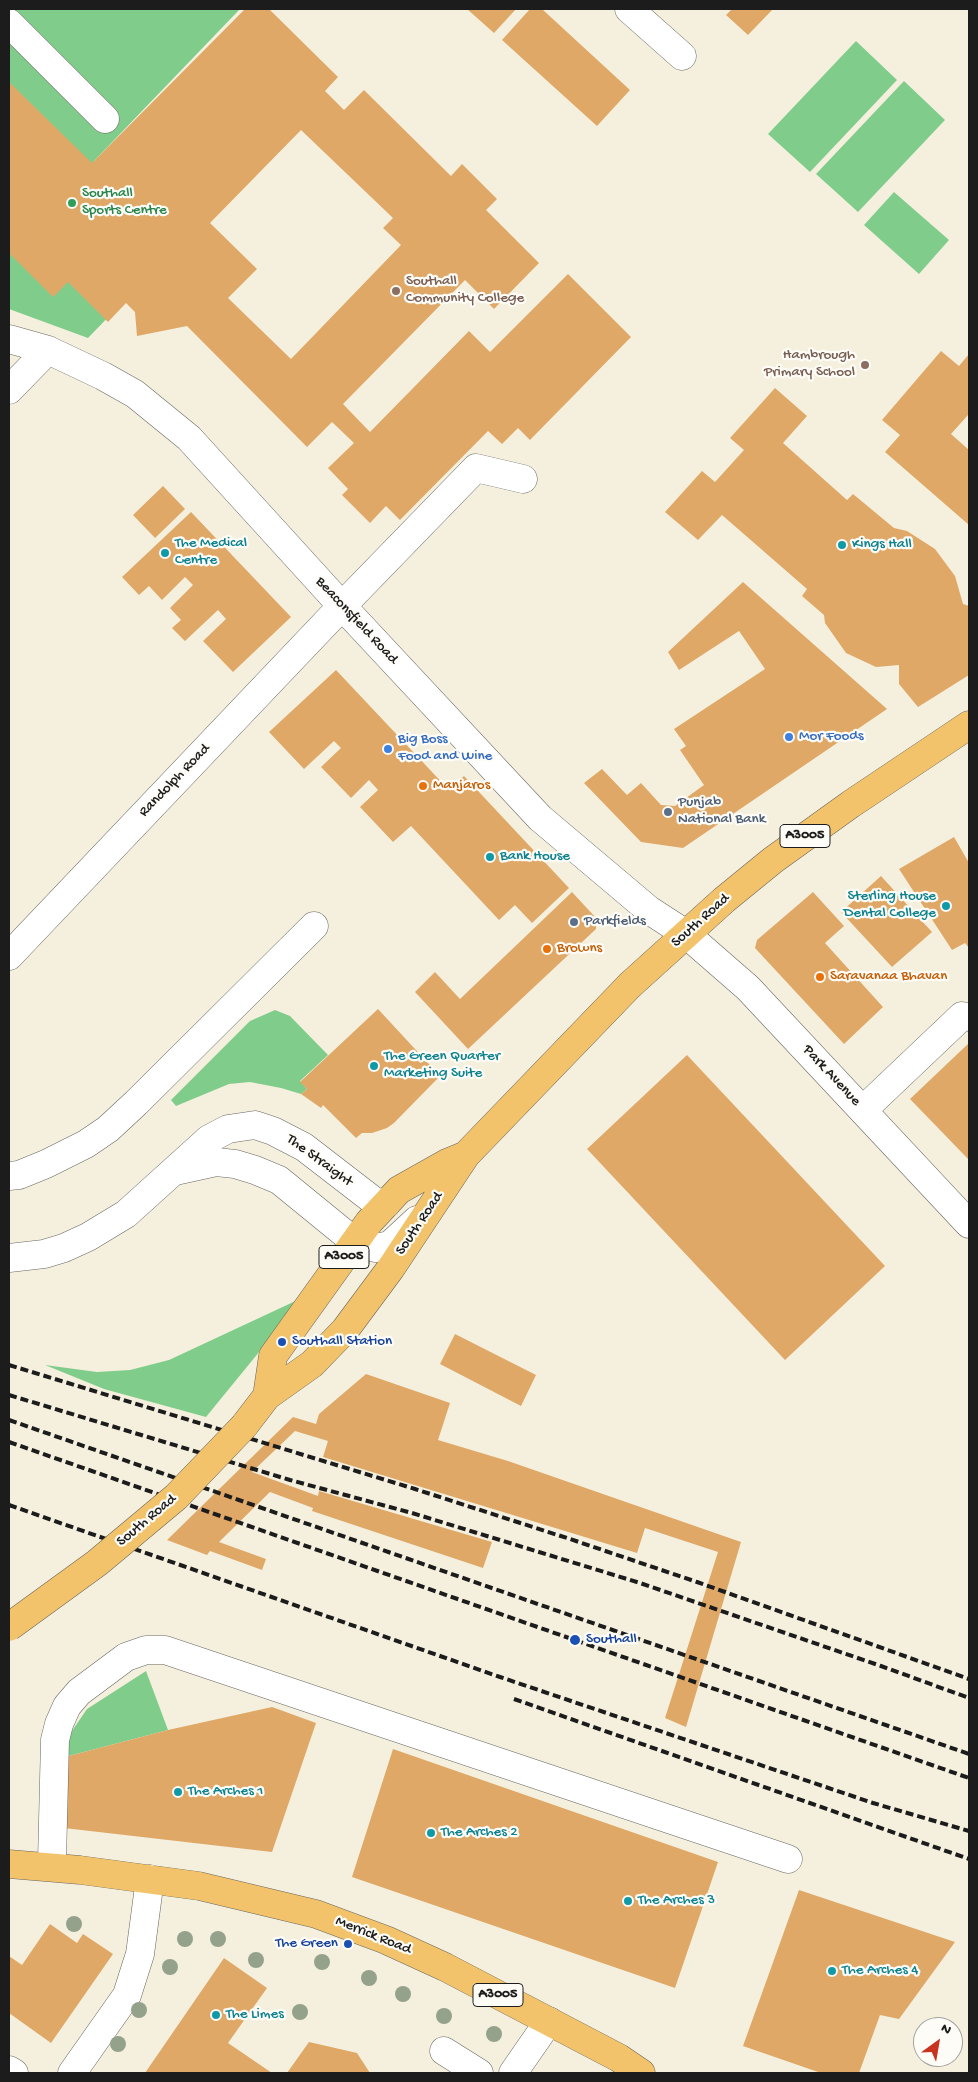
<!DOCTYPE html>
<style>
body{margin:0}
#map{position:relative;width:978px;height:2082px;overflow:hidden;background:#f5f0de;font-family:"Gochi Hand",sans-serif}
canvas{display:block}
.frame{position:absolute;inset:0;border:10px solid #1c1c1c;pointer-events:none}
.north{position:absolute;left:913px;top:2017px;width:50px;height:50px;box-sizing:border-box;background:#fdfcf7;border:1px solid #a3a29f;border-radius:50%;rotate:32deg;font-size:14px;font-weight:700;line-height:20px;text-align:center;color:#1c1c1c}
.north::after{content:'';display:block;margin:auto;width:18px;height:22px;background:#c8321e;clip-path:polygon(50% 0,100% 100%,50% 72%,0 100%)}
</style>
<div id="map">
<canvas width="978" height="2082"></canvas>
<div class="frame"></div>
<div class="north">N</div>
</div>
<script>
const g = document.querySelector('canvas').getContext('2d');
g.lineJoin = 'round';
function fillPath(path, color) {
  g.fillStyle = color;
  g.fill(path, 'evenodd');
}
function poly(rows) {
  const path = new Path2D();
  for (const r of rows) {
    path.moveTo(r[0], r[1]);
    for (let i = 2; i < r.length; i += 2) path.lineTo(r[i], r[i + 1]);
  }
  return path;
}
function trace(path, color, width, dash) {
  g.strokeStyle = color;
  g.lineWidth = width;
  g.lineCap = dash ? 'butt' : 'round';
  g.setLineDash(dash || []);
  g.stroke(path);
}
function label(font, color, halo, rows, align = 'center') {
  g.font = font + ' "Gochi Hand",sans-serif';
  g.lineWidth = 4.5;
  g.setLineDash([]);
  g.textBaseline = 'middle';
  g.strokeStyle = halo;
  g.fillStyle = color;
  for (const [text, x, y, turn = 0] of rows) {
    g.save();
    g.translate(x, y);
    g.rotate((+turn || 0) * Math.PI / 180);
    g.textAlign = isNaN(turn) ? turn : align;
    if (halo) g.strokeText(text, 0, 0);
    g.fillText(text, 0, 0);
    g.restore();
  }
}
fillPath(poly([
 [9,9,240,9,94,161,178,245,88,338,9,309],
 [856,41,897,80,810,172,768,134],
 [904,81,945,120,858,212,816,174],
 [894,192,949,240,919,274,864,225],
 [275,1010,290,1016,328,1055,300,1081,307,1089,301,1094,281,1088,250,1082,229,1084,176,1106,171,1100,250,1021],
 [304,1297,206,1417,104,1389,45,1365,97,1372,130,1370,169,1360],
 [146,1671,168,1730,65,1757,65,1741,87,1709]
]), '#80cd8b');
fillPath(poly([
 [245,9,269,9,338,77,325,91,344,110,364,90,451,176,462,164,497,199,486,210,539,263,494,309,465,280,343,404,370,432,469,331,490,352,568,274,631,337,530,440,518,428,502,444,488,431,400,520,386,506,370,523,342,495,348,489,328,468,354,443,332,422,307,447,187,326,137,336,135,312,126,303,108,322,68,282,53,297,9,253,9,82,92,163],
 [301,130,393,218,383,228,401,245,291,359,228,298,257,269,210,223],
 [467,9,516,9,494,33],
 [530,9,542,9,630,90,597,126,502,40],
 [732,9,773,9,748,35,726,15],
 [941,351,959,366,969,354,969,416,968,415,951,434,969,450,969,525,885,452,900,435,882,420],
 [775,388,807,416,783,443,847,500,853,494,894,528,907,531,935,549,955,576,963,604,969,606,969,675,918,707,899,684,899,665,876,667,846,653,825,623,824,615,802,596,807,589,722,515,698,540,665,512,702,471,715,482,744,450,730,438],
 [163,486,185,509,155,538,133,515],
 [191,512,291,617,233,672,203,641,226,619,218,610,185,641,172,628,181,620,170,608,193,585,185,577,162,600,149,586,139,595,122,577],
 [743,582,887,709,683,848,641,842,584,783,602,769,627,795,641,783,661,805,675,806,704,785,680,750,686,746,674,729,765,669,739,631,679,670,668,652],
 [336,670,449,790,464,776,569,888,532,923,515,905,499,920,411,826,393,842,360,807,378,790,369,780,351,798,321,767,341,748,334,741,304,769,269,732],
 [954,837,969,863,969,948,965,943,952,950,899,869],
 [881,876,932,932,892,967,841,912],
 [572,892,596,918,596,929,468,1049,415,992,435,972,460,999],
 [813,892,844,926,825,943,883,1007,844,1044,755,948,757,940],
 [378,1009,440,1076,394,1123,387,1128,372,1133,362,1133,356,1138,323,1105,321,1108,301,1094,307,1089,300,1082],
 [969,1043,969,1160,910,1099],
 [687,1055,885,1266,785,1360,587,1149],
 [455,1334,536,1375,521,1406,440,1364],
 [366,1374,450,1403,438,1440,508,1461,741,1542,686,1727,665,1718,718,1552,645,1528,637,1553,323,1457,328,1441,295,1431,252,1472,318,1496,319,1491,492,1542,483,1568,312,1511,313,1508,270,1492,219,1542,266,1559,262,1570,210,1551,207,1555,167,1540,293,1417,316,1424,319,1414],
 [272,1707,316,1723,272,1852,64,1828,65,1757,168,1730],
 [393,1749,718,1862,675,1988,352,1877],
 [799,1890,955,1942,899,2019,880,2015,859,2073,821,2073,743,2046],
 [50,1924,77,1943,83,1934,113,1954,51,2043,9,2013,9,1956,22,1965],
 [224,1958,267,1988,228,2043,272,2073,145,2073],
 [309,2042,357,2053,370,2073,287,2073]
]), '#dfa867');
const minor = poly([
 [629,9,682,56],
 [9,23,105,119],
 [9,339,48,350,103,376,135,394,189,438,342,606,540,818,649,910,686,934,748,988,969,1224],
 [9,390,48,350],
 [9,956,342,606,476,468,523,479],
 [863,1110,962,1016,969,1017],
 [175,1171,216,1162,235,1164,255,1170,279,1180,355,1242,376,1248,390,1245,417,1220],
 [9,1176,19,1175,46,1164,86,1144,108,1129,136,1103,314,926],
 [9,1258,44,1254,64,1248,88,1237,126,1214,209,1139,228,1129,255,1125,273,1131,304,1147,374,1201,386,1204],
 [52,1861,55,1740,59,1724,67,1706,79,1692,126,1657,146,1650,165,1650,788,1859],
 [444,2051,479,2073],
 [9,2070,14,2073],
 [72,2073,127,1995,140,1954,150,1879],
 [513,2073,549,2021]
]);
const major = poly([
 [267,1396,273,1356,369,1222,399,1190,447,1163,464,1156],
 [244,1426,267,1396,312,1364,345,1330,391,1268,466,1155,630,985,724,900,773,860,851,804,969,725],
 [9,1864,80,1870,199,1886,316,1914,386,1940,445,1967,619,2058,641,2073]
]);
trace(minor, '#686660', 29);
trace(major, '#686660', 29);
trace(minor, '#fff', 28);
trace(major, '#f2c36a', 28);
trace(poly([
 [9,1365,415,1489,570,1539,697,1582,969,1679],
 [9,1395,290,1480,412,1513,640,1583,881,1666,969,1698],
 [9,1420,969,1754],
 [9,1442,969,1778],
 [9,1505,500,1677,873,1803,969,1831],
 [514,1699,969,1859]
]), '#1c1c1c', 4, [8, 4]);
const majorBridge = poly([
 [9,1627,97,1563,176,1497,244,1426]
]);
trace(majorBridge, '#686660', 29, []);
trace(majorBridge, '#f2c36a', 28);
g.fillStyle = '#94a28c';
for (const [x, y] of [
 [74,1924],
 [185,1939],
 [218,1939],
 [256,1960],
 [322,1962],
 [170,1967],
 [369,1978],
 [403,1994],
 [139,2010],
 [300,2012],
 [444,2016],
 [494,2034],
 [118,2044]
]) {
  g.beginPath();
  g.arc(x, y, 8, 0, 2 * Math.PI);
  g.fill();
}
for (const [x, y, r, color] of [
 [72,203,5,"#2e9e5b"],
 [396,291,5,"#8d6e63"],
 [865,365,5,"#8d6e63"],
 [842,545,5,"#0f9aa8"],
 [165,553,5,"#0f9aa8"],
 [789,737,5,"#3f7fe0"],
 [388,749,5,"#3f7fe0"],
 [423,786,5,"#e8710a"],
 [668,812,5,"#5c6f8a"],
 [490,857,5,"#0f9aa8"],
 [946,906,5,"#0f9aa8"],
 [574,922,5,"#5c6f8a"],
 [547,949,5,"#e8710a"],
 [820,977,5,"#e8710a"],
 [374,1066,5,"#0f9aa8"],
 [282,1342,5,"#1a4fb4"],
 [575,1640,6,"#1a4fb4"],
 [178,1792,5,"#0f9aa8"],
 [431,1833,5,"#0f9aa8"],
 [628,1901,5,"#0f9aa8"],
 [348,1944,5,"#1a4fb4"],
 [832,1971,5,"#0f9aa8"],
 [216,2015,5,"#0f9aa8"]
]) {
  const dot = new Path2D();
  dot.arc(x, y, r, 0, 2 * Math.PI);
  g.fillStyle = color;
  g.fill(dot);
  trace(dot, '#fdfcf7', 2);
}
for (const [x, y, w] of [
 [805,836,50],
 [344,1257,50],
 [498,1995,50]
]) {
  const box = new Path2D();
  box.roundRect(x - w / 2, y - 11.5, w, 23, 4);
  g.fillStyle = '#fdfcf7';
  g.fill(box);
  trace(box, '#1c1c1c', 1);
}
label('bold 14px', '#1c1c1c', null, [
 ["A3005",805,836],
 ["A3005",344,1257],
 ["A3005",498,1995]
]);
label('15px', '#27864d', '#fdfcf7', [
 ["Southall",82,194],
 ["Sports Centre",82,211]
], 'left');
label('15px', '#785e54', '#fdfcf7', [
 ["Southall",406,282],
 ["Community College",406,299],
 ["Hambrough",855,356,"right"],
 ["Primary School",855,373,"right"]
], 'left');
label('15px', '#0d838f', '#fdfcf7', [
 ["The Medical",175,544],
 ["Centre",175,561],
 ["Kings Hall",852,545],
 ["Bank House",500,857],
 ["Sterling House",936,897,"right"],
 ["Dental College",936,914,"right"],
 ["The Green Quarter",384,1057],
 ["Marketing Suite",384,1074],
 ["The Arches 1",188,1792],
 ["The Arches 2",441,1833],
 ["The Arches 3",638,1901],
 ["The Arches 4",842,1971],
 ["The Limes",226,2015]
], 'left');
label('15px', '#1c1c1c', '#fdfcf7', [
 ["Beaconsfield Road",356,621,47],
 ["Randolph Road",175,781,-46],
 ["South Road",701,921,-42],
 ["Park Avenue",831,1076,47],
 ["The Straight",319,1161,36],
 ["South Road",420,1224,-56],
 ["South Road",147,1521,-40],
 ["Merrick Road",373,1936,22]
]);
label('15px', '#366cbe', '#fdfcf7', [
 ["Mor Foods",799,737],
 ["Big Boss",398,740],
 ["Food and Wine",398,757]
], 'left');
label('15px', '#c56008', '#fdfcf7', [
 ["Manjaros",433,786],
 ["Browns",557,949],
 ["Saravanaa Bhavan",830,977]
], 'left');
label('15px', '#4e5e75', '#fdfcf7', [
 ["Punjab",678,803],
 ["National Bank",678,820],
 ["Parkfields",584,922]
], 'left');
label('15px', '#164399', '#fdfcf7', [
 ["Southall Station",292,1342],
 ["Southall",586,1640],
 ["The Green",338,1944,"right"]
], 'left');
</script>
